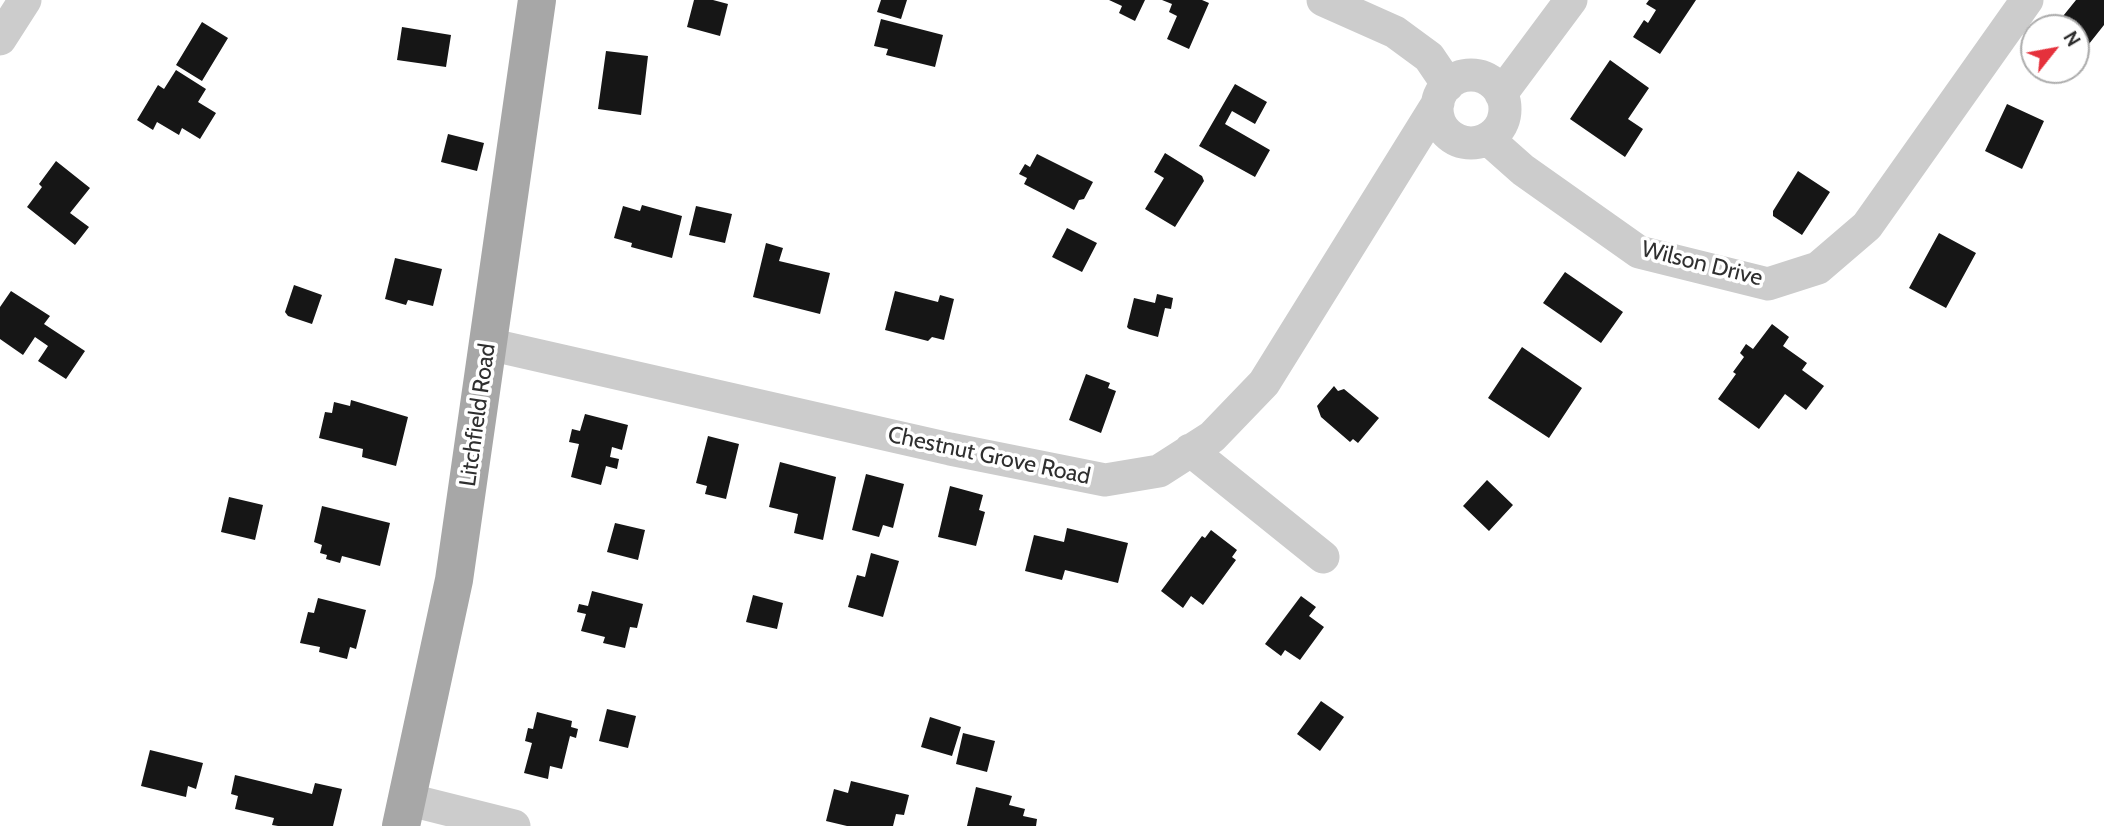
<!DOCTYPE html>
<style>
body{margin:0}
#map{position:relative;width:2104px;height:826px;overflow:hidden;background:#fff;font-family:Cabin,sans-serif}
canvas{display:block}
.north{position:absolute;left:2020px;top:14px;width:70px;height:70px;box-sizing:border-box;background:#fff;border:2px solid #acacac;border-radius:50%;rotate:59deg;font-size:19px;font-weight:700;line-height:28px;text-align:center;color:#2f2f2f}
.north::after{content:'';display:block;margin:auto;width:24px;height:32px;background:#e5313c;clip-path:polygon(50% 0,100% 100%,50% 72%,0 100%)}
</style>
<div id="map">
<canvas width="2104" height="826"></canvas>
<div class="north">N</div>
</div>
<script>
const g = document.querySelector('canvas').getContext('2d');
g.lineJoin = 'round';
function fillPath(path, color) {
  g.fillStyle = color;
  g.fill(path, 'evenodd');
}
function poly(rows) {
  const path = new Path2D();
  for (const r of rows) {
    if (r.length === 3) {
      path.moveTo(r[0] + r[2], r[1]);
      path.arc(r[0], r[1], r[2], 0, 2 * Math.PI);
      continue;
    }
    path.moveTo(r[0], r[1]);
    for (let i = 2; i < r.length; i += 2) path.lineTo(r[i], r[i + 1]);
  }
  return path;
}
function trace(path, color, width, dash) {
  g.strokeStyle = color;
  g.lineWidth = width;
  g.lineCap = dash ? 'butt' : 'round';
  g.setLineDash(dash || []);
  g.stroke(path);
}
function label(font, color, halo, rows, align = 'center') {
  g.font = font + ' Cabin,sans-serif';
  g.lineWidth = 7;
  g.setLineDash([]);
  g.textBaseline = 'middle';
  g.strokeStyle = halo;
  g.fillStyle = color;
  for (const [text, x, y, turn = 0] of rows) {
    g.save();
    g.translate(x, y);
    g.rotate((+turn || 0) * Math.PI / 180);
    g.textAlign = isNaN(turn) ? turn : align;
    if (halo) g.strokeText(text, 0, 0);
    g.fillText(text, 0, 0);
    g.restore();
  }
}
fillPath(poly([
 [694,0,713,0,728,4,720,36,687,27],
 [881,0,907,0,901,19,877,12],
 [1109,0,1145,0,1135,21,1119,13,1122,6],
 [1162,0,1202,0,1209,3,1189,49,1167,39,1177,16,1169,12,1172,4],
 [1649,0,1696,0,1660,54,1633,37,1644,20,1648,23,1656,10,1646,4],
 [2076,0,2104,0,2104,25,2085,49,2076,42,2076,28,2055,26],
 [881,19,943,35,935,67,886,55,888,49,874,46],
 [202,22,228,38,202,81,176,65],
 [402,27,451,35,446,67,397,60],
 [606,51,648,56,641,115,598,109],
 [1610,60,1649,88,1628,119,1643,129,1625,157,1570,119],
 [176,70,206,89,198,102,216,113,200,139,182,128,179,135,157,122,153,130,137,120,158,85,164,89],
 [1235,84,1267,102,1255,124,1232,111,1225,124,1270,150,1255,177,1199,146],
 [2007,104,2044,121,2022,169,1985,151],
 [448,134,484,143,477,171,441,162],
 [1165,153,1202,176,1204,181,1175,227,1145,209,1164,178,1154,172],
 [1037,154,1093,182,1084,199,1079,200,1074,210,1024,184,1027,178,1019,174,1025,164,1030,167],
 [56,161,90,188,70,213,89,227,75,245,27,207,42,187,39,184],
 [1798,171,1830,192,1802,235,1773,216,1773,211],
 [642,205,682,216,672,258,631,247,632,243,614,238,623,206,640,211],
 [696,206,732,214,725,243,689,235],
 [1067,228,1097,243,1082,272,1052,257],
 [1939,233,1976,253,1946,308,1909,288],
 [766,243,783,248,779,261,830,273,820,314,753,297],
 [395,258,442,269,433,306,408,300,406,305,385,299],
 [1565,272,1623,312,1601,343,1543,303],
 [294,285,322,295,312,324,288,316,285,312],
 [11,291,50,316,44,324,85,351,66,379,38,361,48,346,35,337,23,355,0,339,0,307],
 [895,291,938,302,940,295,954,299,944,340,932,337,928,341,885,330],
 [1157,294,1173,298,1171,309,1165,308,1158,337,1129,329,1127,327,1134,298,1155,303],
 [1772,324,1789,337,1783,346,1807,363,1802,370,1824,386,1806,410,1785,394,1759,429,1718,399,1736,374,1733,372,1744,357,1740,353,1746,344,1753,349],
 [1522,347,1582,388,1549,438,1488,398],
 [1086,374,1110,383,1108,388,1116,391,1101,433,1069,420],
 [1334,386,1338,391,1344,389,1379,418,1358,443,1353,439,1350,442,1321,417,1317,406],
 [351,400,408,417,396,466,362,457,363,449,319,438,325,412,332,413,334,402,350,406],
 [585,414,628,425,622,450,612,447,610,457,619,459,617,469,606,466,601,485,571,477,579,444,569,442,572,429,580,431],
 [708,436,739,444,726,499,705,494,707,486,696,483],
 [780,462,836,477,823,540,794,533,798,514,769,507],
 [866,474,904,484,893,528,883,525,879,537,852,530],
 [1487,480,1513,505,1489,531,1463,506],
 [950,486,983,495,979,510,985,512,976,546,938,537],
 [229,497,263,505,255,540,221,532],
 [322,506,390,523,380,566,342,556,340,563,326,559,327,555,320,553,322,545,314,542],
 [615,523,645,530,638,560,607,552],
 [1067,528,1128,543,1118,583,1065,570,1062,580,1025,571,1034,535,1064,542],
 [1211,530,1237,550,1232,557,1236,560,1203,605,1191,596,1183,608,1161,591,1202,536,1205,538],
 [871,553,899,561,883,617,848,607,857,575,865,577],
 [592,591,643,604,637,628,630,627,625,648,603,643,605,637,581,631,586,614,577,612,579,604,588,606],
 [753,595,783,603,777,629,746,622],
 [1301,596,1316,607,1309,616,1324,627,1300,660,1285,650,1281,656,1265,644],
 [318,598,366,610,356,649,350,647,347,659,319,652,320,647,300,643,308,612,314,613],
 [1321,701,1344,717,1320,751,1297,734],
 [607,709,636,716,628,748,599,741],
 [537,712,572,721,571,727,578,729,576,738,570,736,562,769,550,766,548,779,524,773,532,743,525,741,528,728,533,729],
 [930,717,961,727,952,756,921,747],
 [963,733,995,741,987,772,956,764],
 [150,750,203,763,196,789,188,786,186,797,141,786],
 [235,775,312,794,315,783,342,789,333,826,278,826,272,825,274,818,235,809,238,796,231,794],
 [851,781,909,795,904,815,896,814,893,826,847,826,826,821,834,789,848,793],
 [976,787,1012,796,1009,805,1025,809,1023,816,1037,819,1036,826,967,826]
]), '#161616');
trace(poly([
 [1323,0,1395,32,1429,57,1448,85],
 [0,39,25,0],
 [1471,109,34],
 [1501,94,1571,0],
 [1488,139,1523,170,1639,252,1768,284,1818,268,1867,226,2027,0],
 [488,344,950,449,1105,480,1159,471,1212,437,1264,383,1438,103],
 [1190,450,1323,557],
 [406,799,514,826]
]), '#ccc', 33);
trace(poly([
 [401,826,454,580,537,0]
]), '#a7a7a7', 38);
label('23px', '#2f2f2f', '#fff', [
 ["Wilson Drive",1702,264,14],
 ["Litchfield Road",478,415,-82],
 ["Chestnut Grove Road",989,456,12]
]);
</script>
